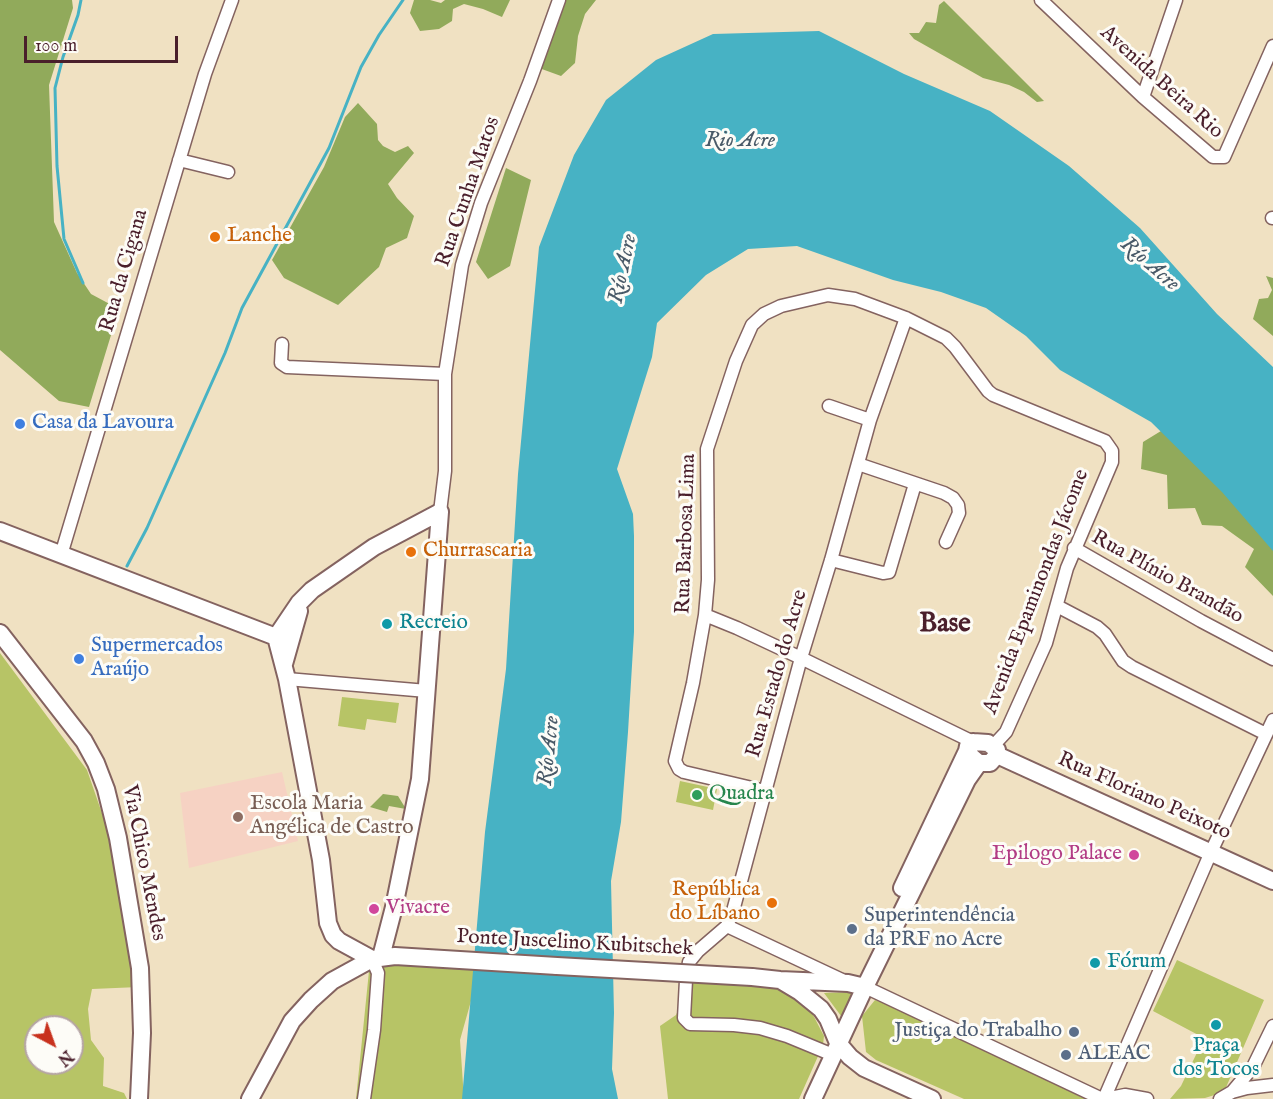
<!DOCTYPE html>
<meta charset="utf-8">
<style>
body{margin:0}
#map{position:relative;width:1273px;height:1099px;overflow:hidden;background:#f0e1c2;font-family:"IM FELL English",serif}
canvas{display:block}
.north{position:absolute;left:24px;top:1015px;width:60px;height:60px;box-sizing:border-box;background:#fdfcf7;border:2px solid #b5a4a5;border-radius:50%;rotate:139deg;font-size:16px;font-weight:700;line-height:24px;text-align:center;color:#4a1f2b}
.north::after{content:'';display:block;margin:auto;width:21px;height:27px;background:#c8321e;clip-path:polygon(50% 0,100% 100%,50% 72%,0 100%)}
.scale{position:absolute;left:24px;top:36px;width:154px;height:27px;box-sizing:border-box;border:3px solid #4a1f2b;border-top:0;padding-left:8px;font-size:18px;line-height:21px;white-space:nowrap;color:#4a1f2b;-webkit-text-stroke:4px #fdfcf7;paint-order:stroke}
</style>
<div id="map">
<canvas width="1273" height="1099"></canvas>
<div class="north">N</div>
<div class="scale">100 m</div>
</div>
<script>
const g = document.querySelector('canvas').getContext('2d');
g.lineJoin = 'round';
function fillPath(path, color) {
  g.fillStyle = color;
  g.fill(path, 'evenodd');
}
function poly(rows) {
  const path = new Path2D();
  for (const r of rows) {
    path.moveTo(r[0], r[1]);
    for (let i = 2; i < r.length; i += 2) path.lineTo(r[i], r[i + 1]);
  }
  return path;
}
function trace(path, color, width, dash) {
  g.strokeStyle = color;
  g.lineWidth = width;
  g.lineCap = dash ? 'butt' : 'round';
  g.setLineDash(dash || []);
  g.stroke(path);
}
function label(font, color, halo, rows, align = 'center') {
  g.font = font + ' "IM FELL English",serif';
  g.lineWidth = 6;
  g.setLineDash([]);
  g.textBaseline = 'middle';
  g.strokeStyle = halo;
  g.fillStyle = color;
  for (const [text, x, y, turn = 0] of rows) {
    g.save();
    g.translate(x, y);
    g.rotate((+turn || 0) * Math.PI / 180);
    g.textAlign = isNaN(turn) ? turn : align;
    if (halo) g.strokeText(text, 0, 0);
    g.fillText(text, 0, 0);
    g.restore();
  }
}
fillPath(poly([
 [282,772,298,841,189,868,180,793]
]), '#f6d2c3');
fillPath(poly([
 [0,653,87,770,123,874,139,987,92,989,88,1009,91,1040,104,1058,103,1086,124,1093,127,1099,0,1099],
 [36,1027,72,1027,72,1063,36,1063],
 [342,697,399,703,396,723,367,719,365,730,338,726],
 [680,781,717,789,713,810,676,802],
 [1177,960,1264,1000,1224,1092,1205,1098,1170,1099,1181,1086,1204,1038,1153,1011],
 [386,962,480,969,460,1040,464,1099,356,1099,369,971],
 [692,978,777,985,799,998,812,1013,824,1036,823,1045,799,1099,668,1099,660,1026,676,1015],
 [857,992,844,1020,824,993],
 [875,1000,907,1012,1087,1099,964,1099,876,1060,866,1052,862,1016]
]), '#b7c466');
fillPath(poly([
 [0,0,72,0,73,8,49,85,54,222,77,273,91,294,119,309,89,407,59,401,0,350],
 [414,0,430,0,441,3,445,0,510,0,502,17,483,9,464,4,453,9,452,21,439,29,420,31,410,13],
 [563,0,596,0,585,14,578,36,575,63,561,76,539,68],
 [944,1,1044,101,1037,102,1024,92,1009,85,983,78,914,39,909,33,919,33,926,22,936,23,939,5],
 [358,103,377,124,378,140,383,146,395,152,408,146,414,153,388,184,397,198,414,216,407,238,386,248,379,267,338,305,284,278,272,260,324,167,345,117],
 [506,168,531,180,510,266,488,279,476,262],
 [1266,276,1273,278,1273,336,1253,319,1259,299,1268,298,1272,290],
 [1174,423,1273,524,1273,596,1245,567,1254,549,1222,526,1202,525,1195,508,1168,509,1167,475,1141,469,1143,442],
 [383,794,398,796,406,809,389,806,387,812,370,807]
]), '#91aa5b');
fillPath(poly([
 [819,31,904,74,990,111,1069,166,1140,228,1217,314,1273,367,1273,551,1222,492,1151,422,1060,370,1026,336,986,308,941,292,893,280,797,246,748,249,706,275,657,323,652,357,617,469,633,514,634,536,634,632,628,732,621,822,611,881,614,1013,612,1069,618,1099,462,1099,485,832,506,669,518,474,539,247,574,155,606,100,656,60,713,34]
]), '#47b2c4');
trace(poly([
 [81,0,78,15,63,57,55,88,57,166,64,239,83,283],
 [127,566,147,528,225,353,242,308,329,148,361,67,379,35,403,0]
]), '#47b2c4', 3);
const street = poly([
 [1041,0,1143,97,1213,157,1224,157,1273,46],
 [1143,97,1176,0],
 [179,160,228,172],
 [1272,218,1273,218],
 [282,344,281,363,287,367,445,374],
 [829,406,870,420],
 [858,464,944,493,953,498,958,505,959,513,946,542],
 [440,512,445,471,445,374,462,265,481,203,530,81,559,0],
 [1074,548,1201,621,1273,659],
 [61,555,205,74,232,0],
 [831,560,883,573,889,572,915,484],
 [1057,606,1097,627,1105,634,1123,661,1132,667,1266,734],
 [705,615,737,628,801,658,973,742],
 [287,679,427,691],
 [765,791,684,772,679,769,675,761,693,683,705,615,708,580,707,449,736,361,752,325,764,314,781,306,828,295,855,299,906,318,946,338,955,347,988,391,993,395,1105,441,1112,451,1112,462,1067,568,1046,643,1006,732,993,746],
 [727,926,842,980],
 [865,987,1102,1099],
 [833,1055,787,1036,760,1028,734,1025,690,1024,684,1018,686,980,689,962,698,951,727,926,733,911,801,658,831,560,870,420,906,318],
 [1232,1092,1253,1067,1273,1026],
 [364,1099,374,1030,378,973,372,959],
 [1104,1099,1211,852,1273,720],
 [1105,1099,1125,1095,1147,1099],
 [1220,1099,1232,1092,1247,1088,1273,1085]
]);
const secondary = poly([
 [0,531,276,637],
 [0,633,84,741,96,763,106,789,118,838,140,968,142,1033,139,1099],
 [276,637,287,679,321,860,328,923,333,935,339,941,372,959],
 [276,637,299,603,312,590,374,547,440,512],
 [284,664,299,611],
 [973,742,988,743,997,750,997,755,990,763,979,763,972,757,967,751,968,746,973,742],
 [997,755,1273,881],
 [902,888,967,751],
 [381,957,394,907,420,779,440,512],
 [752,977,780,980,848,983,865,987],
 [780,980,800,992,821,1009,828,1019,838,1043,850,1057,864,1068,932,1099],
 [250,1099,292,1021,311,1000,332,981,372,959,395,956,557,966],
 [813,1099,865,987,967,780,979,763]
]);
trace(street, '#846360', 15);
trace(secondary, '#846360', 20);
trace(street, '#fff', 12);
trace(secondary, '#fff', 16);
const secondaryBridge = poly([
 [557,966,752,977]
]);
trace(secondaryBridge, '#846360', 20, []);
trace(secondaryBridge, '#fff', 16);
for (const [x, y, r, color] of [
 [215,237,6,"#e8710a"],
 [20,424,6,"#3f7fe0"],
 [411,552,6,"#e8710a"],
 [387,624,6,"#0f9aa8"],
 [79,659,6,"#3f7fe0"],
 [697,795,6,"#2e9e5b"],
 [238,817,6,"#8d6e63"],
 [1134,855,6,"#d1479c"],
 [772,903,6,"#e8710a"],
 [374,909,6,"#d1479c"],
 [852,929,6,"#5c6f8a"],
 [1095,963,6,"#0f9aa8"],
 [1216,1025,6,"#0f9aa8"],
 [1074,1032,6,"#5c6f8a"],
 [1066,1055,6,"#5c6f8a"]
]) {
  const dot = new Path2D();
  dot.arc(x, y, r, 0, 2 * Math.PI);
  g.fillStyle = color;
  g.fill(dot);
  trace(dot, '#fdfcf7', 2);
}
label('21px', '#4a1f2b', '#fdfcf7', [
 ["Avenida Beira Rio",1161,83,42],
 ["Rua Cunha Matos",469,192,-71],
 ["Rua da Cigana",125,271,-74],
 ["Rua Barbosa Lima",687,534,-88],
 ["Rua Plínio Brandão",1167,578,29],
 ["Avenida Epaminondas Jácome",1037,592,-69],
 ["Rua Estado do Acre",778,674,-74],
 ["Rua Floriano Peixoto",1144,797,24],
 ["Via Chico Mendes",143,863,79],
 ["Ponte Juscelino Kubitschek",575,944,3]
]);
label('21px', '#c56008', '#fdfcf7', [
 ["Lanche",227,237],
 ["Churrascaria",423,552],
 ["República",760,891,"right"],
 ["do Líbano",760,915,"right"]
], 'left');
label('21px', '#366cbe', '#fdfcf7', [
 ["Casa da Lavoura",32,424],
 ["Supermercados",91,647],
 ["Araújo",91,671]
], 'left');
label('21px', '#0d838f', '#fdfcf7', [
 ["Recreio",399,624],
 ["Fórum",1107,963],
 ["Praça",1216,1047,"center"],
 ["dos Tocos",1216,1071,"center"]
], 'left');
label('21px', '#27864d', '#fdfcf7', [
 ["Quadra",709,795]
], 'left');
label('21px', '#785e54', '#fdfcf7', [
 ["Escola Maria",250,805],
 ["Angélica de Castro",250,829]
], 'left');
label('21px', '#b23c85', '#fdfcf7', [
 ["Epilogo Palace",1122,855],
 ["Vivacre",386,909,"left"]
], 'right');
label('21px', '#4e5e75', '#fdfcf7', [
 ["Superintendência",864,917],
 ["da PRF no Acre",864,941],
 ["Justiça do Trabalho",1062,1032,"right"],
 ["ALEAC",1078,1055]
], 'left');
label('italic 22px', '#495a68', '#fdfcf7', [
 ["Rio Acre",740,141],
 ["Río Acre",1149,265,41],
 ["Río Acre",624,269,-78],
 ["Río Acre",550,751,-84]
]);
label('bold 27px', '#4a1f2b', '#fdfcf7', [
 ["Base",945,625]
]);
</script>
